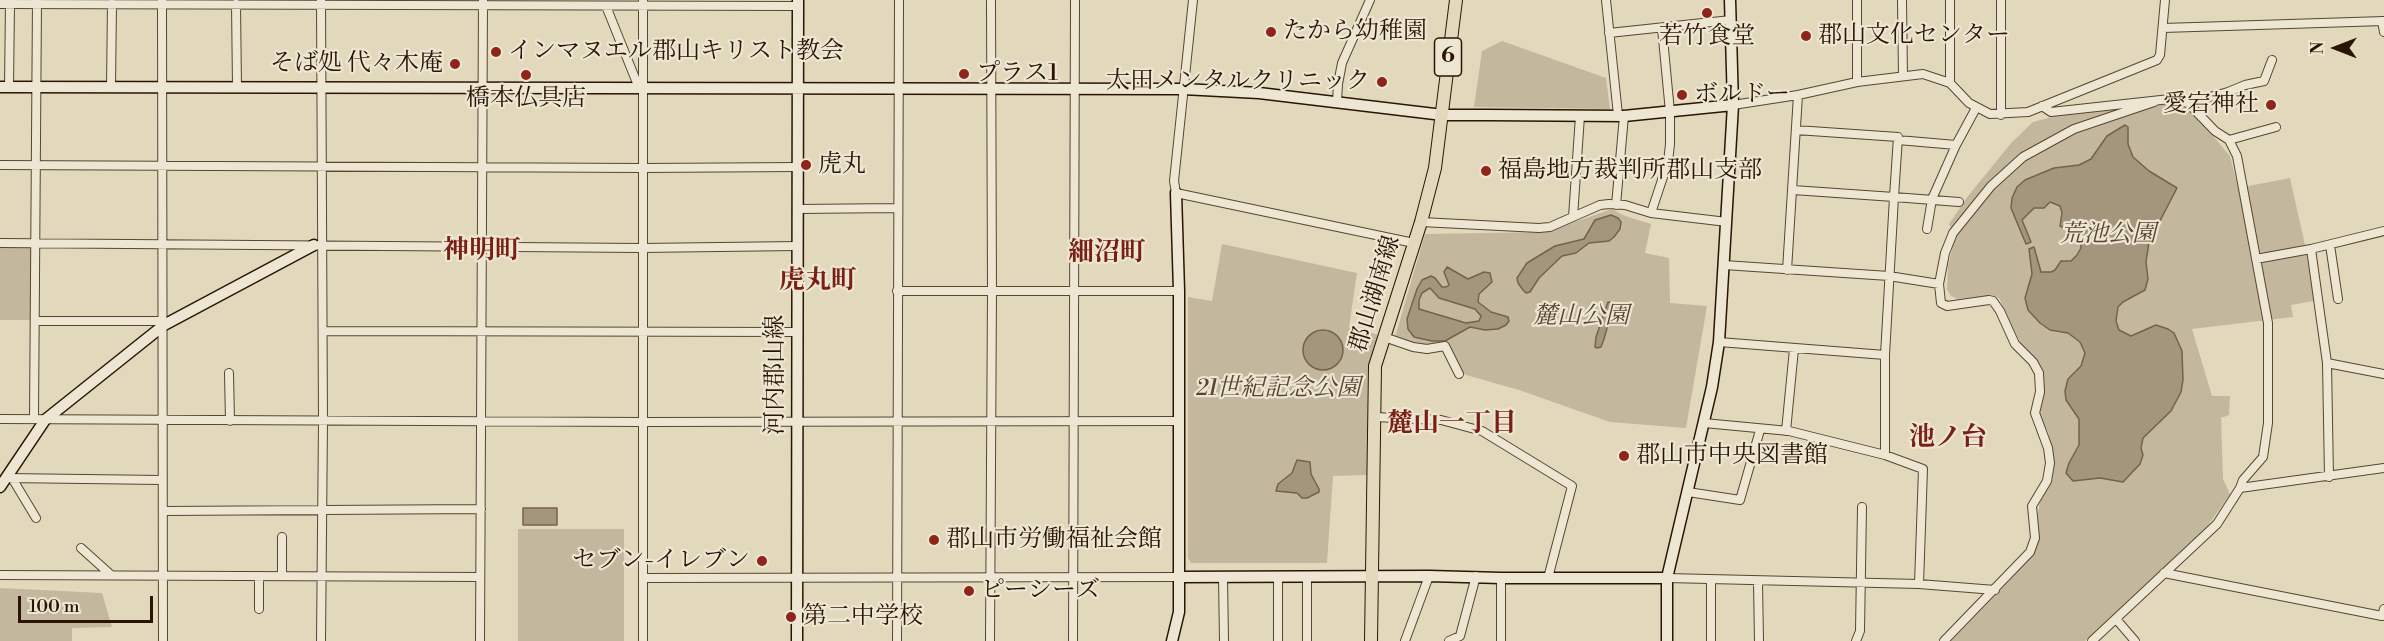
<!DOCTYPE html>
<meta charset="utf-8">
<style>
body{margin:0}
#map{position:relative;width:2384px;height:641px;overflow:hidden;background:#e2d9bc;font-family:"Libre Bodoni",serif}
canvas{display:block}
.north{position:absolute;left:2306px;top:18px;width:60px;height:60px;-webkit-text-stroke:4px #ece6d3;paint-order:stroke;rotate:270deg;font-size:16px;font-weight:700;line-height:24px;text-align:center;color:#2b1403}
.north::after{content:'';display:block;margin:auto;width:21px;height:27px;background:#2b1403;clip-path:polygon(50% 0,100% 100%,50% 72%,0 100%)}
.scale{position:absolute;left:18px;top:596px;width:135px;height:27px;box-sizing:border-box;border:3px solid #2b1403;border-top:0;padding-left:8px;font-size:18px;line-height:21px;white-space:nowrap;color:#2b1403;-webkit-text-stroke:4px #ece6d3;paint-order:stroke}
</style>
<div id="map">
<canvas width="2384" height="641"></canvas>
<div class="north">N</div>
<div class="scale">100 m</div>
</div>
<script>
const g = document.querySelector('canvas').getContext('2d');
g.lineJoin = 'round';
function fillPath(path, color) {
  g.fillStyle = color;
  g.fill(path, 'evenodd');
}
function poly(rows) {
  const path = new Path2D();
  for (const r of rows) {
    if (r.length === 3) {
      path.moveTo(r[0] + r[2], r[1]);
      path.arc(r[0], r[1], r[2], 0, 2 * Math.PI);
      continue;
    }
    path.moveTo(r[0], r[1]);
    for (let i = 2; i < r.length; i += 2) path.lineTo(r[i], r[i + 1]);
  }
  return path;
}
function trace(path, color, width, dash) {
  g.strokeStyle = color;
  g.lineWidth = width;
  g.lineCap = dash ? 'butt' : 'round';
  g.setLineDash(dash || []);
  g.stroke(path);
}
function label(font, color, halo, rows, align = 'center') {
  g.font = font + ' "Libre Bodoni","Noto Serif JP",serif';
  g.lineWidth = 4.5;
  g.setLineDash([]);
  g.textBaseline = 'middle';
  g.strokeStyle = halo;
  g.fillStyle = color;
  for (const [text, x, y, turn = 0] of rows) {
    g.save();
    g.translate(x, y);
    g.rotate((+turn || 0) * Math.PI / 180);
    g.textAlign = isNaN(turn) ? turn : align;
    if (halo) g.strokeText(text, 0, 0);
    g.fillText(text, 0, 0);
    g.restore();
  }
}
fillPath(poly([
 [1502,41,1606,78,1610,109,1474,107,1482,51],
 [2143,101,2173,103,2181,106,2196,116,2230,156,2238,188,2290,178,2305,245,2314,301,2291,305,2293,317,2192,329,2212,396,2230,396,2229,415,2221,418,2223,479,2230,494,2205,530,2085,641,1951,641,2009,581,2035,550,2038,539,2037,519,2040,502,2050,482,2053,460,2048,432,2040,418,2043,378,2041,367,2021,344,1999,298,1992,296,1958,299,1951,296,1947,289,1948,266,1955,237,1949,224,1968,196,2012,142,2033,122,2052,117],
 [1612,209,1625,216,1651,224,1645,253,1669,258,1670,303,1707,306,1686,428,1610,422,1519,390,1466,375,1462,373,1444,343,1426,346,1413,344,1395,337,1425,234,1546,232],
 [1222,244,1357,273,1349,327,1379,335,1368,370,1367,475,1333,476,1327,563,1191,563,1188,558,1188,297,1212,301],
 [0,248,34,248,34,320,0,320],
 [518,529,624,529,624,641,518,641],
 [0,588,102,593,112,627,72,628,72,641,0,641]
]), '#c3b89d');
const water = poly([
 [2125,125,2128,127,2128,144,2133,157,2149,171,2177,188,2149,242,2146,262,2148,279,2145,290,2123,302,2118,307,2116,321,2119,330,2131,336,2156,325,2168,329,2174,333,2182,351,2183,380,2181,392,2171,411,2143,438,2141,448,2143,455,2140,464,2123,482,2100,478,2073,481,2066,473,2069,463,2079,445,2079,419,2066,400,2065,391,2068,379,2081,366,2085,353,2080,342,2068,333,2050,330,2040,323,2028,310,2025,298,2032,274,2029,249,2034,247,2041,272,2051,272,2055,270,2061,261,2071,261,2077,255,2081,248,2080,239,2076,234,2060,226,2062,213,2060,206,2050,202,2044,208,2034,208,2022,220,2031,242,2026,244,2011,208,2012,198,2017,187,2025,180,2054,168,2079,165,2091,159,2107,136,2125,125],
 [1611,215,1618,218,1621,222,1620,229,1614,237,1609,241,1589,243,1576,253,1562,256,1539,278,1530,292,1526,293,1523,290,1518,283,1517,278,1527,263,1555,246,1584,239,1595,220,1611,215],
 [1447,267,1468,279,1484,272,1490,273,1492,282,1479,294,1478,302,1491,312,1508,317,1509,321,1506,325,1498,329,1485,330,1470,327,1445,341,1432,341,1414,337,1408,329,1407,319,1417,289,1422,280,1431,276,1435,278,1442,287,1446,287,1449,285,1444,272,1447,267],
 [1430,288,1439,298,1475,309,1481,316,1479,321,1466,323,1419,309,1419,300,1422,293,1430,288],
 [1608,302,1614,303,1604,339,1601,347,1597,348,1595,347,1596,337,1608,302],
 [1323,350,20],
 [1297,460,1310,462,1311,474,1319,489,1319,492,1307,498,1302,498,1297,493,1276,491,1278,484,1292,473,1297,460],
 [523,508,557,508,557,525,523,525,523,508]
]);
fillPath(water, '#a4967d');
trace(water, '#74624c', 1.5);
const street = poly([
 [162,0,163,641],
 [321,0,323,421,321,641],
 [1193,0,1174,181,1176,193,1414,243],
 [1606,0,1618,115],
 [1857,0,1857,82],
 [1902,0,1903,76],
 [1950,0,1950,83],
 [0,4,798,6],
 [236,4,237,87],
 [606,6,639,88],
 [2382,21,2384,32],
 [2163,28,2384,21],
 [1609,33,1731,20],
 [9,87,10,3],
 [111,87,112,4],
 [1337,102,1338,84,1342,63,1370,0],
 [2188,103,2228,92,2245,85,2264,81,2272,60],
 [1733,105,1798,95,1857,82,1923,74,1950,83,1969,103,1990,114,2028,112,2157,60,2160,55,2165,0],
 [2042,106,2051,112,2170,99,2188,103,2215,131,2229,140,2237,156,2268,323,2268,423,2263,457,2243,480,2240,488,2217,524,2092,641],
 [2001,115,2001,0],
 [1796,130,1898,137,1894,197,1959,202],
 [1898,140,1956,145],
 [2229,140,2276,127],
 [0,165,643,168,799,167],
 [1793,190,1894,197,1885,355,1885,455],
 [1616,205,1624,116],
 [798,209,897,208],
 [1651,213,1668,162,1670,144,1670,112,1662,28],
 [1573,217,1580,116],
 [1421,222,1539,228,1550,227,1600,205,1609,204,1625,205,1651,213,1727,222],
 [1927,229,1932,199,1956,145,1976,108],
 [0,243,641,248,798,246],
 [2330,245,2338,299],
 [2311,249,2327,363,2329,477],
 [2256,259,2311,249,2384,231],
 [1724,265,1889,276,1939,284],
 [1787,270,1798,95],
 [897,291,1179,291],
 [36,321,164,321],
 [323,331,797,332],
 [1384,337,1413,347,1427,349,1445,346,1459,374],
 [1719,342,1885,355],
 [2327,363,2384,374],
 [229,373,230,421],
 [1374,417,1441,420,1482,431,1572,486,1548,578],
 [0,419,643,422,1178,421],
 [34,419,37,0],
 [1704,423,1789,431,1885,455,1923,469,1919,584],
 [1786,431,1794,349],
 [6,478,162,480],
 [12,478,36,518],
 [2240,488,2384,468],
 [1688,492,1740,500,1760,430],
 [163,511,481,509],
 [282,537,282,576],
 [81,548,111,575],
 [2164,573,2382,616,2384,609],
 [0,575,480,577],
 [1223,577,1224,641],
 [1307,577,1307,641],
 [643,578,1178,577],
 [1667,578,1919,584,1995,590],
 [1758,582,1759,641],
 [259,609,259,576],
 [2116,619,2135,641],
 [480,641,483,0],
 [643,641,643,0],
 [897,641,899,0],
 [990,641,992,291,991,0],
 [1073,641,1075,0],
 [1278,641,1278,577],
 [1405,641,1429,576],
 [1449,641,1460,636,1476,576],
 [1501,641,1501,578],
 [1711,641,1711,580],
 [1856,641,1860,631,1862,507],
 [1944,641,2030,552,2035,538,2032,506,2047,481,2050,463,2048,448,2035,413,2040,392,2039,373,2033,362,2015,344,2000,311,1993,301,1989,300,1947,306,1941,303,1939,284,1945,253,1953,233,1991,186,2023,157,2074,129,2154,102]
]);
const secondary = poly([
 [0,87,1183,89,1259,93,1443,115,1487,115,1624,116,1733,105],
 [0,487,45,420,164,325,314,245],
 [1178,577,1429,576,1501,578,1667,578],
 [797,641,798,0],
 [1172,641,1179,612,1179,291,1176,193],
 [1667,641,1667,578,1712,387,1719,342,1733,105,1730,0]
]);
const primary = poly([
 [1371,641,1375,366,1421,222,1435,168,1456,0]
]);
trace(street, '#594531', 10);
trace(secondary, '#2b1403', 13);
trace(primary, '#2b1403', 14);
trace(street, '#ece6d3', 8);
trace(secondary, '#ece6d3', 10);
trace(primary, '#e2d9bc', 12);
for (const [x, y, r, color] of [
 [1707,13,6,"#8f2418"],
 [1271,32,6,"#8f2418"],
 [1806,36,6,"#8f2418"],
 [496,52,6,"#8f2418"],
 [455,64,6,"#8f2418"],
 [964,74,6,"#8f2418"],
 [526,75,6,"#8f2418"],
 [1382,82,6,"#8f2418"],
 [1682,95,6,"#8f2418"],
 [2271,105,6,"#8f2418"],
 [806,165,6,"#8f2418"],
 [1486,171,6,"#8f2418"],
 [1624,456,6,"#8f2418"],
 [934,540,6,"#8f2418"],
 [762,561,6,"#8f2418"],
 [969,591,6,"#8f2418"],
 [791,617,6,"#8f2418"]
]) {
  const dot = new Path2D();
  dot.arc(x, y, r, 0, 2 * Math.PI);
  g.fillStyle = color;
  g.fill(dot);
  trace(dot, '#ece6d3', 2);
}
for (const [x, y, w] of [
 [1448,57,27]
]) {
  const box = new Path2D();
  box.roundRect(x - w / 2, y - 19, w, 38, 4.5);
  g.fillStyle = '#ece6d3';
  g.fill(box);
  trace(box, '#2b1403', 1.5);
}
label('bold 22px', '#2b1403', null, [
 ["6",1448,57]
]);
label('24px', '#2b1403', '#ece6d3', [
 ["たから幼稚園",1283,32],
 ["郡山文化センター",1818,36],
 ["若竹食堂",1707,37,"center"],
 ["インマヌエル郡山キリスト教会",508,52],
 ["そば処 代々木庵",443,64,"right"],
 ["プラス1",976,74],
 ["太田メンタルクリニック",1370,82,"right"],
 ["ボルドー",1694,95],
 ["橋本仏具店",526,99,"center"],
 ["愛宕神社",2259,105,"right"],
 ["虎丸",818,165],
 ["福島地方裁判所郡山支部",1498,171],
 ["郡山市中央図書館",1636,456],
 ["郡山市労働福祉会館",946,540],
 ["セブン-イレブン",750,561,"right"],
 ["ピーシーズ",981,591],
 ["第二中学校",803,617]
], 'left');
label('italic 24px', '#594531', '#ece6d3', [
 ["荒池公園",2108,235],
 ["麓山公園",1581,317],
 ["21世紀記念公園",1278,389]
]);
label('24px', '#2b1403', '#ece6d3', [
 ["郡山湖南線",1376,294,-73],
 ["河内郡山線",776,375,-90]
]);
label('bold 26px', '#7a1f14', '#ece6d3', [
 ["神明町",482,252],
 ["細沼町",1107,254],
 ["虎丸町",818,282],
 ["麓山一丁目",1452,425],
 ["池ノ台",1948,439]
]);
</script>
